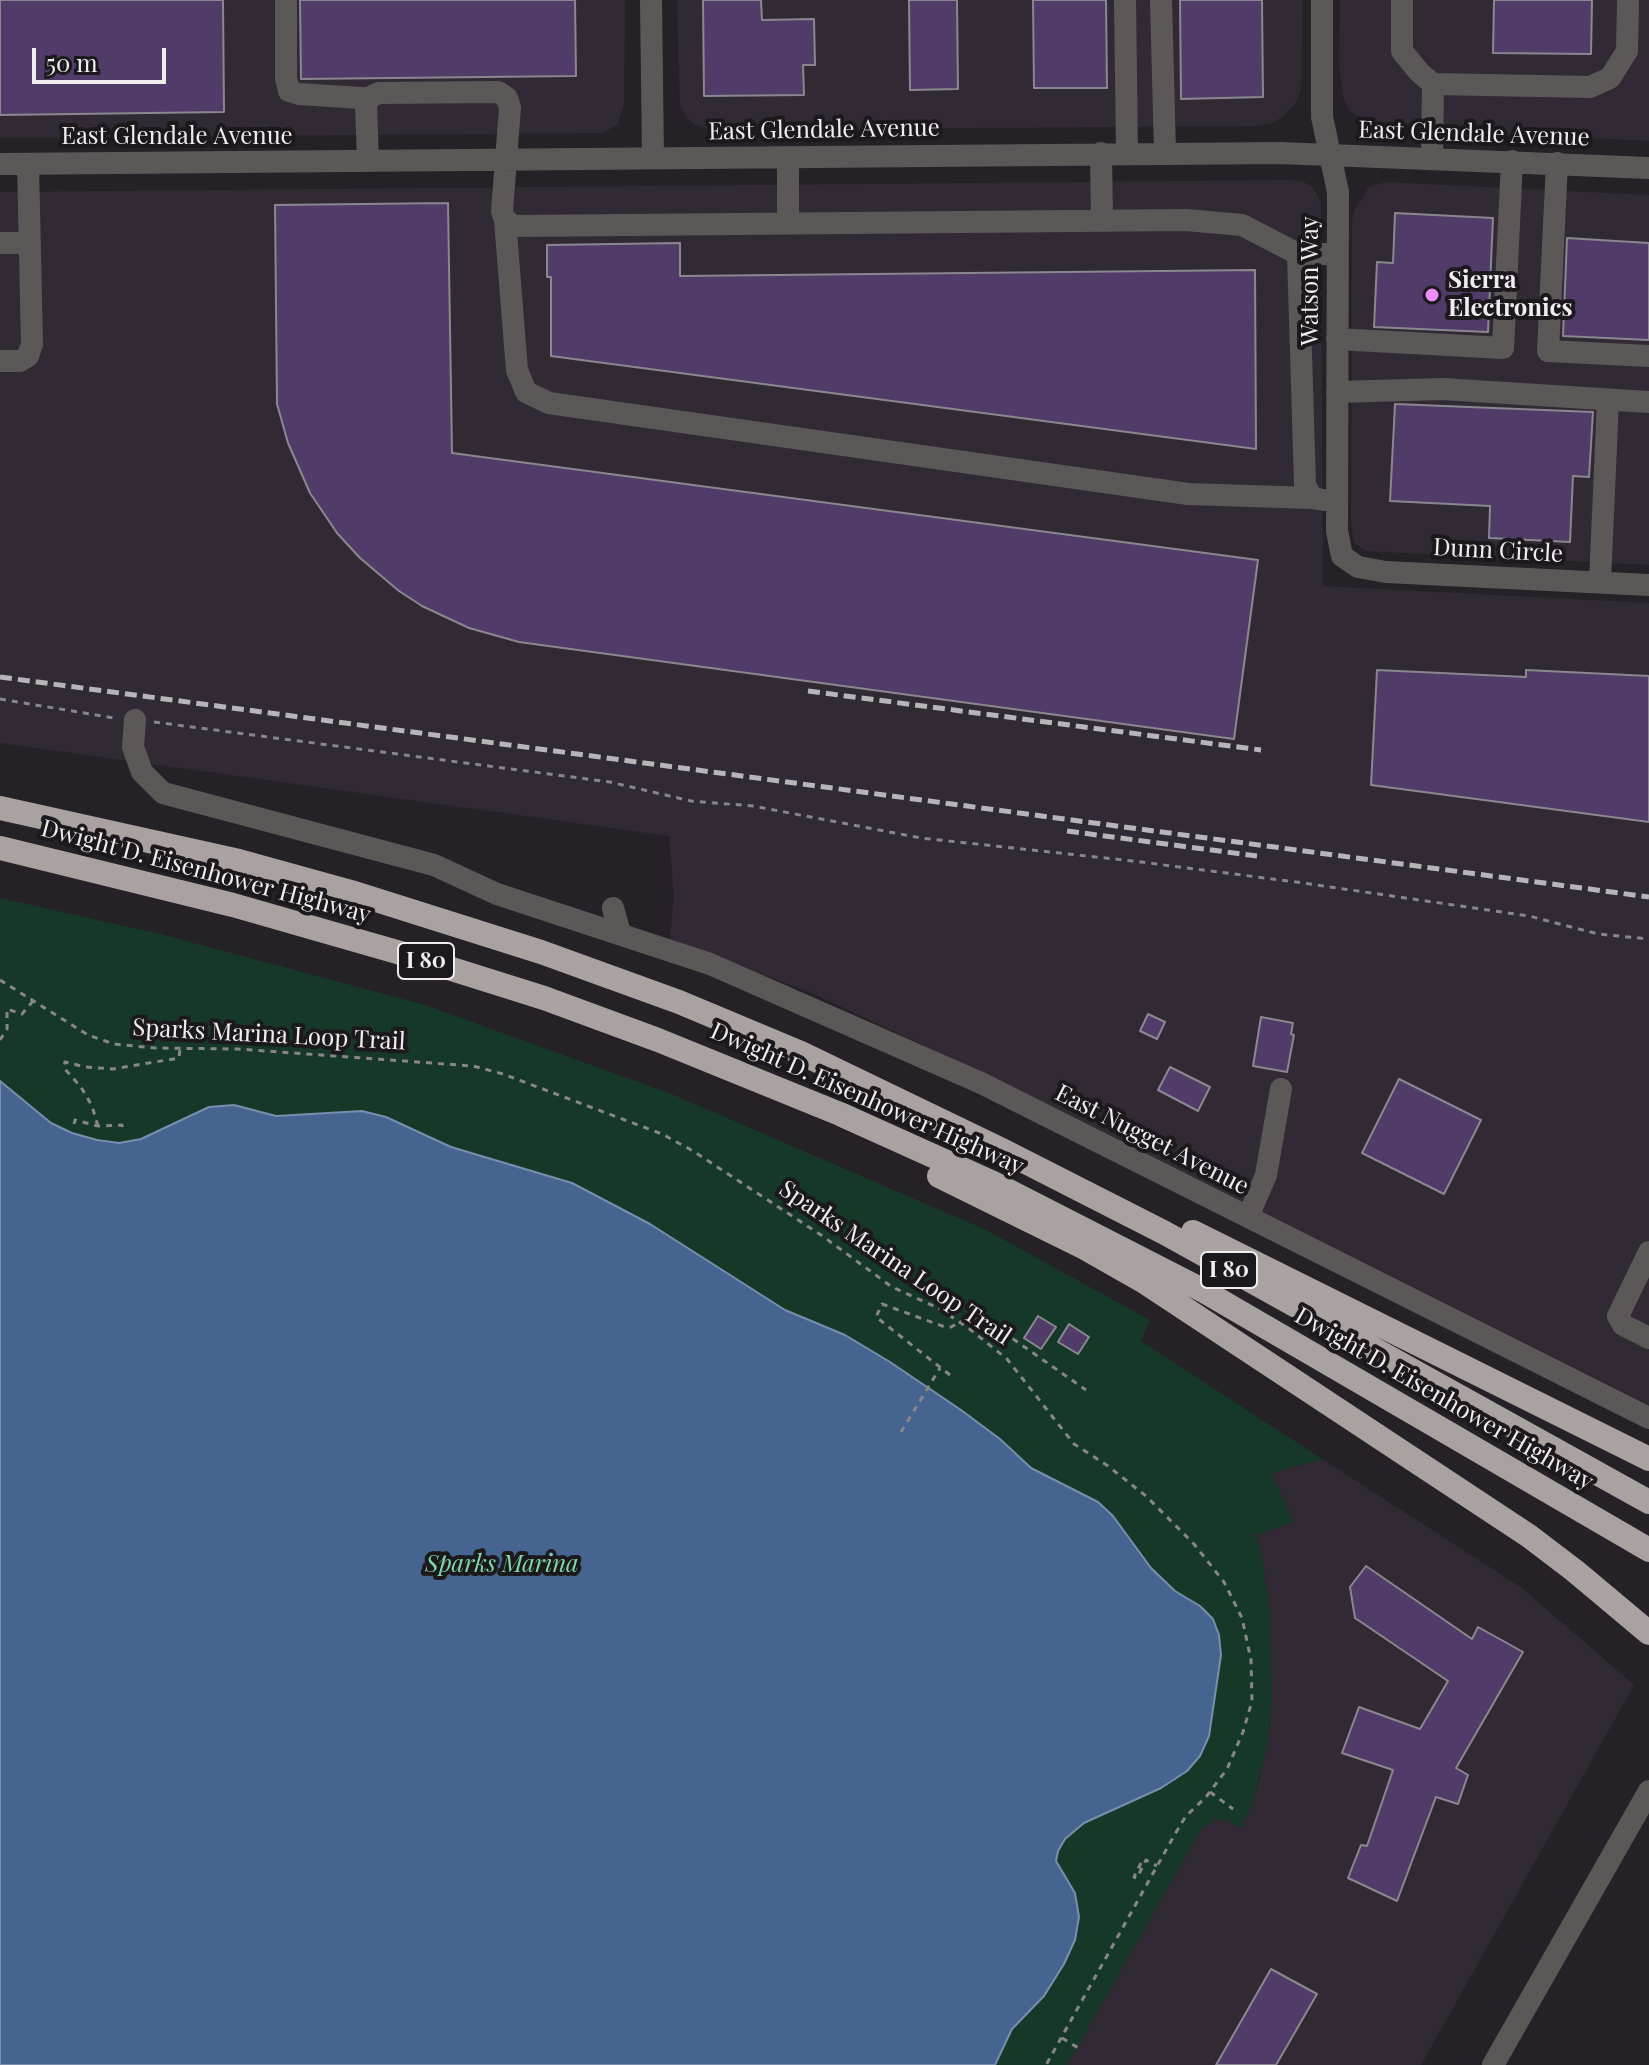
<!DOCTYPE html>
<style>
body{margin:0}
#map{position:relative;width:1649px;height:2065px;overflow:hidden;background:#252227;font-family:"Playfair Display",serif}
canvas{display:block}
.scale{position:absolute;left:32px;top:48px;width:134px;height:36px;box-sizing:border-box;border:4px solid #f0edf1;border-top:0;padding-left:10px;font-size:24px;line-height:28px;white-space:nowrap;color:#f0edf1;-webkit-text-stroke:6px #1c191d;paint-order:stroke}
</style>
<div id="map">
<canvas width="1649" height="2065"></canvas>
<div class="scale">50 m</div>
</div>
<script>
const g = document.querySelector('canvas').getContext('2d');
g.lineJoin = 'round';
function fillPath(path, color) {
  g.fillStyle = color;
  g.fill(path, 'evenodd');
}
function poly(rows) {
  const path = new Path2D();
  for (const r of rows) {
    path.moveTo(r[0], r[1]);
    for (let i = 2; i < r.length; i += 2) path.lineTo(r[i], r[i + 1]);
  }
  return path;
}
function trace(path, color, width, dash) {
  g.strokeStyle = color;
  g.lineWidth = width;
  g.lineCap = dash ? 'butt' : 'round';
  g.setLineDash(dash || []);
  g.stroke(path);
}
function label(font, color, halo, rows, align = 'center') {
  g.font = font + ' "Playfair Display",serif';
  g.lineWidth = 8;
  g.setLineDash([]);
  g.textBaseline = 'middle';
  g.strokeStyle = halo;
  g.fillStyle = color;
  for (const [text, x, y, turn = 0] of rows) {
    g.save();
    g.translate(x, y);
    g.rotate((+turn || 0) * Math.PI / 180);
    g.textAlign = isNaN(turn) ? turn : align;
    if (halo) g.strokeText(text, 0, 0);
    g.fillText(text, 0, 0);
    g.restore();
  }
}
fillPath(poly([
 [0,0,625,0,624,104,618,124,603,133,0,138],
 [677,0,1303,0,1301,88,1297,101,1287,113,1273,123,1255,126,710,130,694,124,685,115,680,106],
 [1340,0,1649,0,1649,141,1373,127,1361,121,1349,110,1344,100,1339,65],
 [1290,180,1304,182,1314,189,1319,198,1321,209,1323,586,1649,603,1649,1405,1004,1083,814,994,670,939,674,897,669,836,0,743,0,192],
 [1386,182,1649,195,1649,565,1365,551,1354,542,1351,522,1352,223,1354,211,1369,187],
 [1322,1459,1522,1588,1634,1685,1421,2065,1067,2065,1201,1828,1214,1820,1225,1820,1241,1827,1251,1806,1260,1778,1270,1723,1272,1695,1269,1608,1263,1561,1256,1535,1272,1473]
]), '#312a34');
fillPath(poly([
 [0,898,164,935,425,1005,674,1095,986,1230,1150,1320,1141,1341,1322,1459,1272,1473,1293,1522,1256,1535,1263,1561,1269,1608,1272,1695,1267,1749,1251,1806,1241,1828,1225,1820,1214,1820,1201,1829,1067,2065,0,2065]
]), '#163828');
const water = poly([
 [0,1081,51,1123,72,1133,97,1140,119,1143,141,1139,209,1107,234,1105,276,1116,362,1111,386,1117,451,1147,572,1183,650,1224,785,1310,845,1335,890,1362,961,1410,1000,1439,1031,1468,1098,1502,1113,1516,1151,1568,1175,1591,1200,1606,1213,1619,1219,1635,1221,1655,1209,1736,1200,1756,1187,1771,1161,1788,1084,1823,1065,1839,1058,1851,1056,1861,1075,1893,1079,1917,1075,1940,1064,1964,1044,1996,1012,2029,995,2065,0,2065,0,1081]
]);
fillPath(water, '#456590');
trace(water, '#788ead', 2);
const building = poly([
 [0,0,223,0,224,112,0,115,0,0],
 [300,0,575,0,576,76,301,79,300,0],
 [703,0,761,0,762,20,814,19,815,65,803,65,804,95,704,96,703,0],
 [909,0,957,0,958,89,910,90,909,0],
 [1033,0,1106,0,1107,88,1034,88,1033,0],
 [1180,0,1262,0,1263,97,1181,99,1180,0],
 [1494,0,1592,0,1591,54,1493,53,1494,0],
 [448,203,452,453,1258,560,1234,739,519,642,469,628,422,606,399,591,360,558,337,533,310,493,288,443,277,404,275,205,448,203],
 [1395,213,1493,218,1488,332,1374,327,1377,262,1393,263,1395,213],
 [1567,238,1649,243,1649,340,1563,336,1567,238],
 [680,243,680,276,1255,270,1256,449,551,356,551,277,547,277,547,245,680,243],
 [1395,404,1593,412,1589,477,1573,476,1570,542,1489,538,1490,506,1390,501,1395,404],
 [1377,670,1526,677,1526,670,1649,676,1649,822,1371,785,1377,670],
 [1148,1014,1165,1022,1157,1039,1140,1031,1148,1014],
 [1261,1017,1293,1023,1291,1034,1294,1035,1287,1072,1253,1066,1261,1017],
 [1170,1067,1210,1087,1198,1111,1158,1090,1170,1067],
 [1399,1079,1481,1120,1444,1194,1362,1153,1399,1079],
 [1038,1316,1056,1327,1041,1349,1024,1338,1038,1316],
 [1069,1324,1089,1337,1078,1354,1058,1342,1069,1324],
 [1366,1566,1472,1639,1478,1627,1523,1652,1456,1768,1468,1775,1458,1804,1436,1797,1397,1901,1348,1878,1361,1845,1367,1846,1393,1770,1342,1753,1359,1707,1420,1729,1448,1681,1355,1618,1350,1587,1366,1566],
 [1271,1969,1317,1994,1276,2065,1216,2065,1271,1969]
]);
fillPath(building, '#503b69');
trace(building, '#8a888e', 2);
trace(poly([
 [0,699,114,718],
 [154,722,610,782,691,801,753,806,921,838,1133,861,1296,882,1529,916,1598,934,1649,939],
 [0,980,88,1035,114,1044,155,1048,238,1049,473,1066,503,1074,662,1134,693,1151,821,1235,892,1287,938,1308,967,1327,1007,1359,1074,1444,1108,1466,1146,1496,1194,1544,1224,1582,1242,1618,1251,1660,1252,1701,1243,1732,1227,1769,1206,1797,1186,1816,1175,1834,1046,2065],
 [0,1040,7,1029,7,1009,22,1014,33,1001],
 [74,1124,75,1120,98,1126,122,1125,123,1130],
 [98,1126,92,1106,81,1087,64,1068,65,1062,85,1067,113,1069,179,1058,180,1048],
 [950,1375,876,1317,882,1304,945,1327,951,1327,969,1317,986,1320,1086,1390],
 [901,1432,940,1368],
 [1210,1792,1233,1809],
 [1141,1863,1134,1877,1137,1878,1146,1860,1157,1866],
 [1062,2038,1080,2049]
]), '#89868a', 3, [6, 6]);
trace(poly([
 [286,0,286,78,289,91,299,94,361,98,366,104,368,161],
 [651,0,653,158],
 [1125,0,1127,153],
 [1161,0,1165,153],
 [1322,0,1322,117,1338,192,1337,531,1342,556,1358,567,1386,572,1649,585],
 [1402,0,1402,51,1419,72,1433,84,1432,157],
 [1433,84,1590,87,1610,78,1627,51,1628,0],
 [366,104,370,97,379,93,498,92,507,98,510,108,502,211,505,220,514,226,1186,220,1242,225,1298,254,1337,254],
 [1101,153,1102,220],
 [1557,163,1548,351,1649,356],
 [0,164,1280,153,1649,168],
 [505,220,517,370,526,392,549,403,1188,494,1312,498],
 [788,223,788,157],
 [0,243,30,243],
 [1298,254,1305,485,1312,498,1324,500],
 [1337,339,1503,348,1512,161],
 [0,361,20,361,28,356,32,344,28,164],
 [1337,392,1443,389,1649,402],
 [1600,582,1608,400],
 [135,720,133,747,142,772,163,793,434,865,497,894,710,964,981,1083,1649,1418],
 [613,908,620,933],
 [1248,1217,1266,1175,1281,1089],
 [1649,1252,1618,1316,1623,1325,1649,1338],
 [1493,2065,1649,1791]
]), '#5c5858', 22);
trace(poly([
 [0,808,239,861,351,892,541,952,679,1002,801,1053,1002,1150,1165,1233,1649,1502],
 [0,848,233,905,404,954,544,998,658,1040,840,1114,993,1183,1202,1290,1649,1550],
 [939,1176,1085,1248,1143,1281,1529,1536,1575,1571,1649,1633],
 [1193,1232,1649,1459]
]), '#aaa2a0', 24);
trace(poly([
 [0,677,1649,897],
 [808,691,1261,750],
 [1067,831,1257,856]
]), '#b8b5b9', 5, [12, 6]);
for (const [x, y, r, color] of [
 [1432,295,8,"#eb8dfc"]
]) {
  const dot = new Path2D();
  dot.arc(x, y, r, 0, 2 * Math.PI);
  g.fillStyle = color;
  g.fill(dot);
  trace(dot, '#1c191d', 3);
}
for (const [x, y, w] of [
 [426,961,56],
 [1229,1270,56]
]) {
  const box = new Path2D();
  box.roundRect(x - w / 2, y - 18, w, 36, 6);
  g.fillStyle = '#1c191d';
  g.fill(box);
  trace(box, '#f0edf1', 2);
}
label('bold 22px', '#f0edf1', null, [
 ["I 80",426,961],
 ["I 80",1229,1270]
]);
label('24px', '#f0edf1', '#1c191d', [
 ["East Glendale Avenue",824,130,-1],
 ["East Glendale Avenue",1474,134,2],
 ["East Glendale Avenue",177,137],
 ["Watson Way",1311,281,-90],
 ["Dunn Circle",1498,551,3],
 ["Dwight D. Eisenhower Highway",206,872,15],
 ["Sparks Marina Loop Trail",269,1035,3],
 ["Dwight D. Eisenhower Highway",867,1099,24],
 ["East Nugget Avenue",1152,1140,27],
 ["Sparks Marina Loop Trail",895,1263,34],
 ["Dwight D. Eisenhower Highway",1444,1399,30]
]);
label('bold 24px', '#f0edf1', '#1c191d', [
 ["Sierra",1448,281],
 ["Electronics",1448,309]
], 'left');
label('italic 24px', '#7ed8ac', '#1c191d', [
 ["Sparks Marina",502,1565]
]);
</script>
